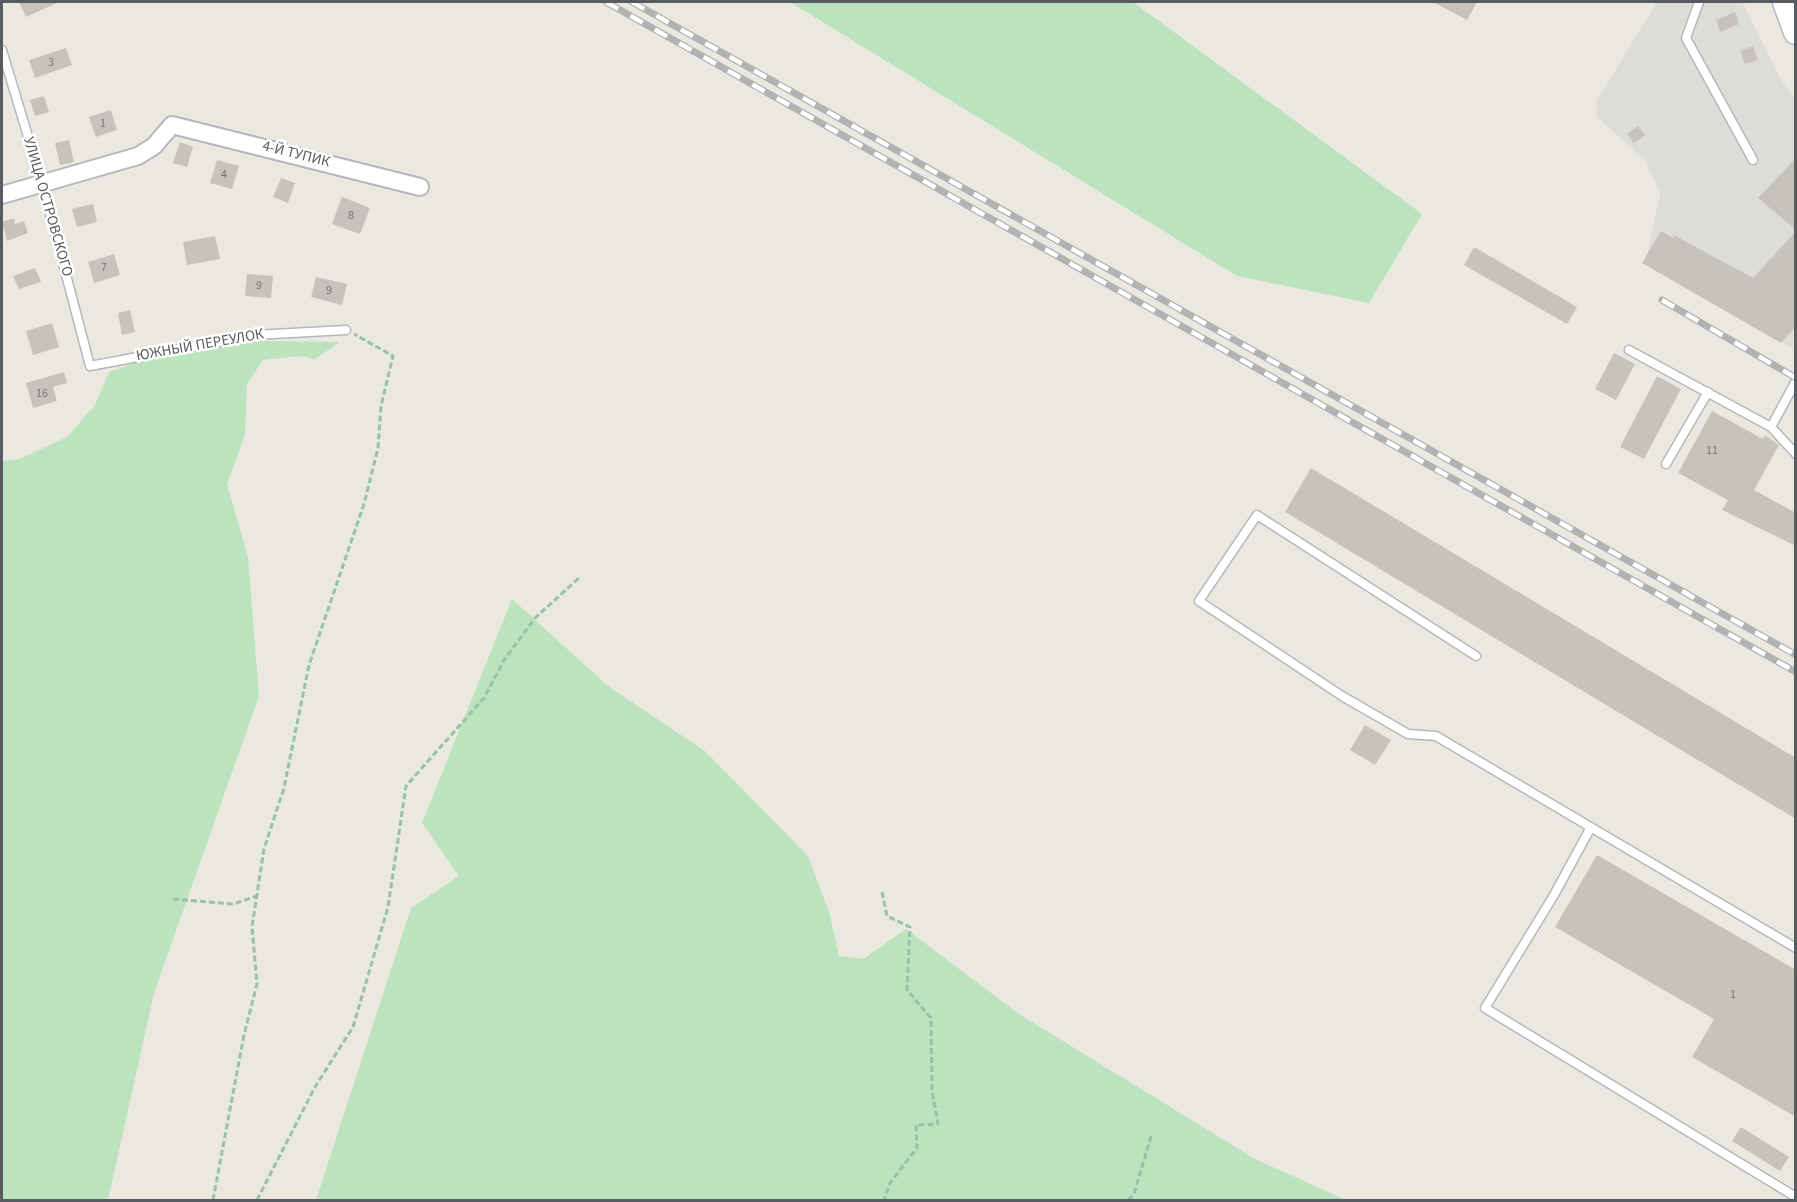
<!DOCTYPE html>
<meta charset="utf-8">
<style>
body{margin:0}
#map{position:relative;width:1797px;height:1202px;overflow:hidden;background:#ebe9df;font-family:"Source Sans 3",sans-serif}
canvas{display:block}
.frame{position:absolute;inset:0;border:3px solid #585b60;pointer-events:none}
</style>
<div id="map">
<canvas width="1797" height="1202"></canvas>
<div class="frame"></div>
</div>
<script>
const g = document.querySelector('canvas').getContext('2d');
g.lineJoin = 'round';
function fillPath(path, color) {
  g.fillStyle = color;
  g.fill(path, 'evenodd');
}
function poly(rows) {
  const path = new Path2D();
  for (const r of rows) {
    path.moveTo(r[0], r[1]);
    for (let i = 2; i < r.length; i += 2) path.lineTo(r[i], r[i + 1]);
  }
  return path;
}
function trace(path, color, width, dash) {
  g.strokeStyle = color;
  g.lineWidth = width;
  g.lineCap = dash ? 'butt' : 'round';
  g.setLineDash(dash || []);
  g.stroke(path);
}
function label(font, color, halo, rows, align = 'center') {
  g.font = font + ' "Source Sans 3",sans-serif';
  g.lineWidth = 5;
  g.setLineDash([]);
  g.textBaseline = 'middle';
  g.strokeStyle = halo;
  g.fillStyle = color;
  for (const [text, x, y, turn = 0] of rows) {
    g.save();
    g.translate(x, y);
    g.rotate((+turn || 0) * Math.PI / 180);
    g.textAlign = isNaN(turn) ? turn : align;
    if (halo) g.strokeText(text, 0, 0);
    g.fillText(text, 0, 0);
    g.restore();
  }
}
fillPath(poly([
 [1657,2,1742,2,1781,80,1795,98,1793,349,1646,260,1660,194,1645,160,1597,117,1597,100]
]), '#dedcd7');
fillPath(poly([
 [790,2,1133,2,1422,214,1369,303,1237,276],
 [197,340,340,342,315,359,299,356,263,360,247,384,245,435,227,484,248,557,259,696,154,993,108,1200,2,1200,2,461,20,459,67,437,95,405,109,372],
 [512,599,608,686,705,751,808,856,829,912,839,956,863,959,906,929,1019,1014,1255,1159,1346,1200,316,1200,411,908,459,876,422,823]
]), '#bbe3bd');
fillPath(poly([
 [19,2,59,2,26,17],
 [1433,2,1477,2,1467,20],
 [1735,12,1739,24,1720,32,1716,20],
 [1753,46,1758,60,1745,64,1740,51],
 [66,48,72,65,35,78,29,60],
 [44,96,49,112,35,116,30,100],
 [111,110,117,130,96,137,89,117],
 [1638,126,1645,135,1634,143,1627,134],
 [69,140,74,162,60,165,55,143],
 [180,142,193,147,187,167,173,163],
 [1796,158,1796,230,1758,198],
 [217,160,239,166,232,189,210,183],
 [281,178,295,183,288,203,273,197],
 [342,197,370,208,360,234,332,224],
 [93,204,97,222,77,227,72,209],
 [14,218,15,224,24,221,28,233,7,241,2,222],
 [1661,231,1673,238,1674,235,1753,278,1796,231,1796,326,1781,343,1642,263],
 [215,236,220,259,187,265,183,242],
 [1474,247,1577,307,1567,324,1464,265],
 [114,254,120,275,94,283,88,262],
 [35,268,41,282,19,289,13,276],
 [247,274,273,276,271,298,245,296],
 [316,277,347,284,342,305,311,297],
 [130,310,135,332,122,335,118,313],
 [52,323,59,347,33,355,26,331],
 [1614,353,1635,364,1616,400,1595,389],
 [64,372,67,383,53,387,57,401,33,408,26,383],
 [1657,376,1681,389,1644,459,1620,447],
 [1712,411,1763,439,1765,435,1779,445,1754,490,1796,513,1796,546,1722,510,1728,500,1678,473],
 [1311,468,1796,758,1796,819,1285,512],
 [1365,725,1391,740,1375,765,1350,750],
 [1597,855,1796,970,1796,1117,1692,1057,1714,1019,1555,927],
 [1741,1127,1789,1157,1780,1171,1732,1141]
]), '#c6c3bc');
const lane = poly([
 [1699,2,1686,38,1753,160],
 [2,50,42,183,90,366,255,335,346,330],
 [1629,350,1771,427,1796,454],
 [1771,427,1796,381],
 [1666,464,1708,392],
 [1476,656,1257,515,1199,601,1342,696,1408,734,1436,736,1796,948],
 [1591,827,1554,895,1485,1008,1796,1197]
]);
const street = poly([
 [2,195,138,156,154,146,172,125,420,187]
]);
const secondary = poly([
 [1785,2,1796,32]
]);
trace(lane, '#b5b7bc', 11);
trace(street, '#b5b7bc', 20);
trace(secondary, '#b5b8be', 27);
trace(poly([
 [882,892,887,916,910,927,907,990,931,1018,932,1091,938,1124,916,1125,917,1148,890,1183,884,1200],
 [173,899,233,904,257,896],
 [213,1200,244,1035,257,984,252,927,264,849,284,788,309,665,364,504,378,448,381,406,393,356,354,334],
 [257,1200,315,1087,353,1027,388,907,406,786,484,698,504,660,535,618,580,577],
 [1128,1200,1134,1194,1152,1133]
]), '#95c3a4', 3, [6, 3]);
trace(lane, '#fff', 8);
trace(street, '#fff', 16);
trace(secondary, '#fff', 24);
const rail = poly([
 [606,2,1796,672],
 [632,2,1796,655],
 [1662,300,1796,378]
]);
trace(rail, '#b1b2b2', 7);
trace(rail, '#fff', 4.5, [14]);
label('12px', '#747577', null, [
 ["3",51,63],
 ["1",103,124],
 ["4",224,175],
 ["8",351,216],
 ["7",104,268],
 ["9",259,286],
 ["9",329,291],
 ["16",42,394],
 ["11",1712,451],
 ["1",1733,995]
]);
label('15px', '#585b60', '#fff', [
 ["4-Й ТУПИК",296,155,14],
 ["УЛИЦА ОСТРОВСКОГО",47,207,74],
 ["ЮЖНЫЙ ПЕРЕУЛОК",200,346,-10]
]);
</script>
